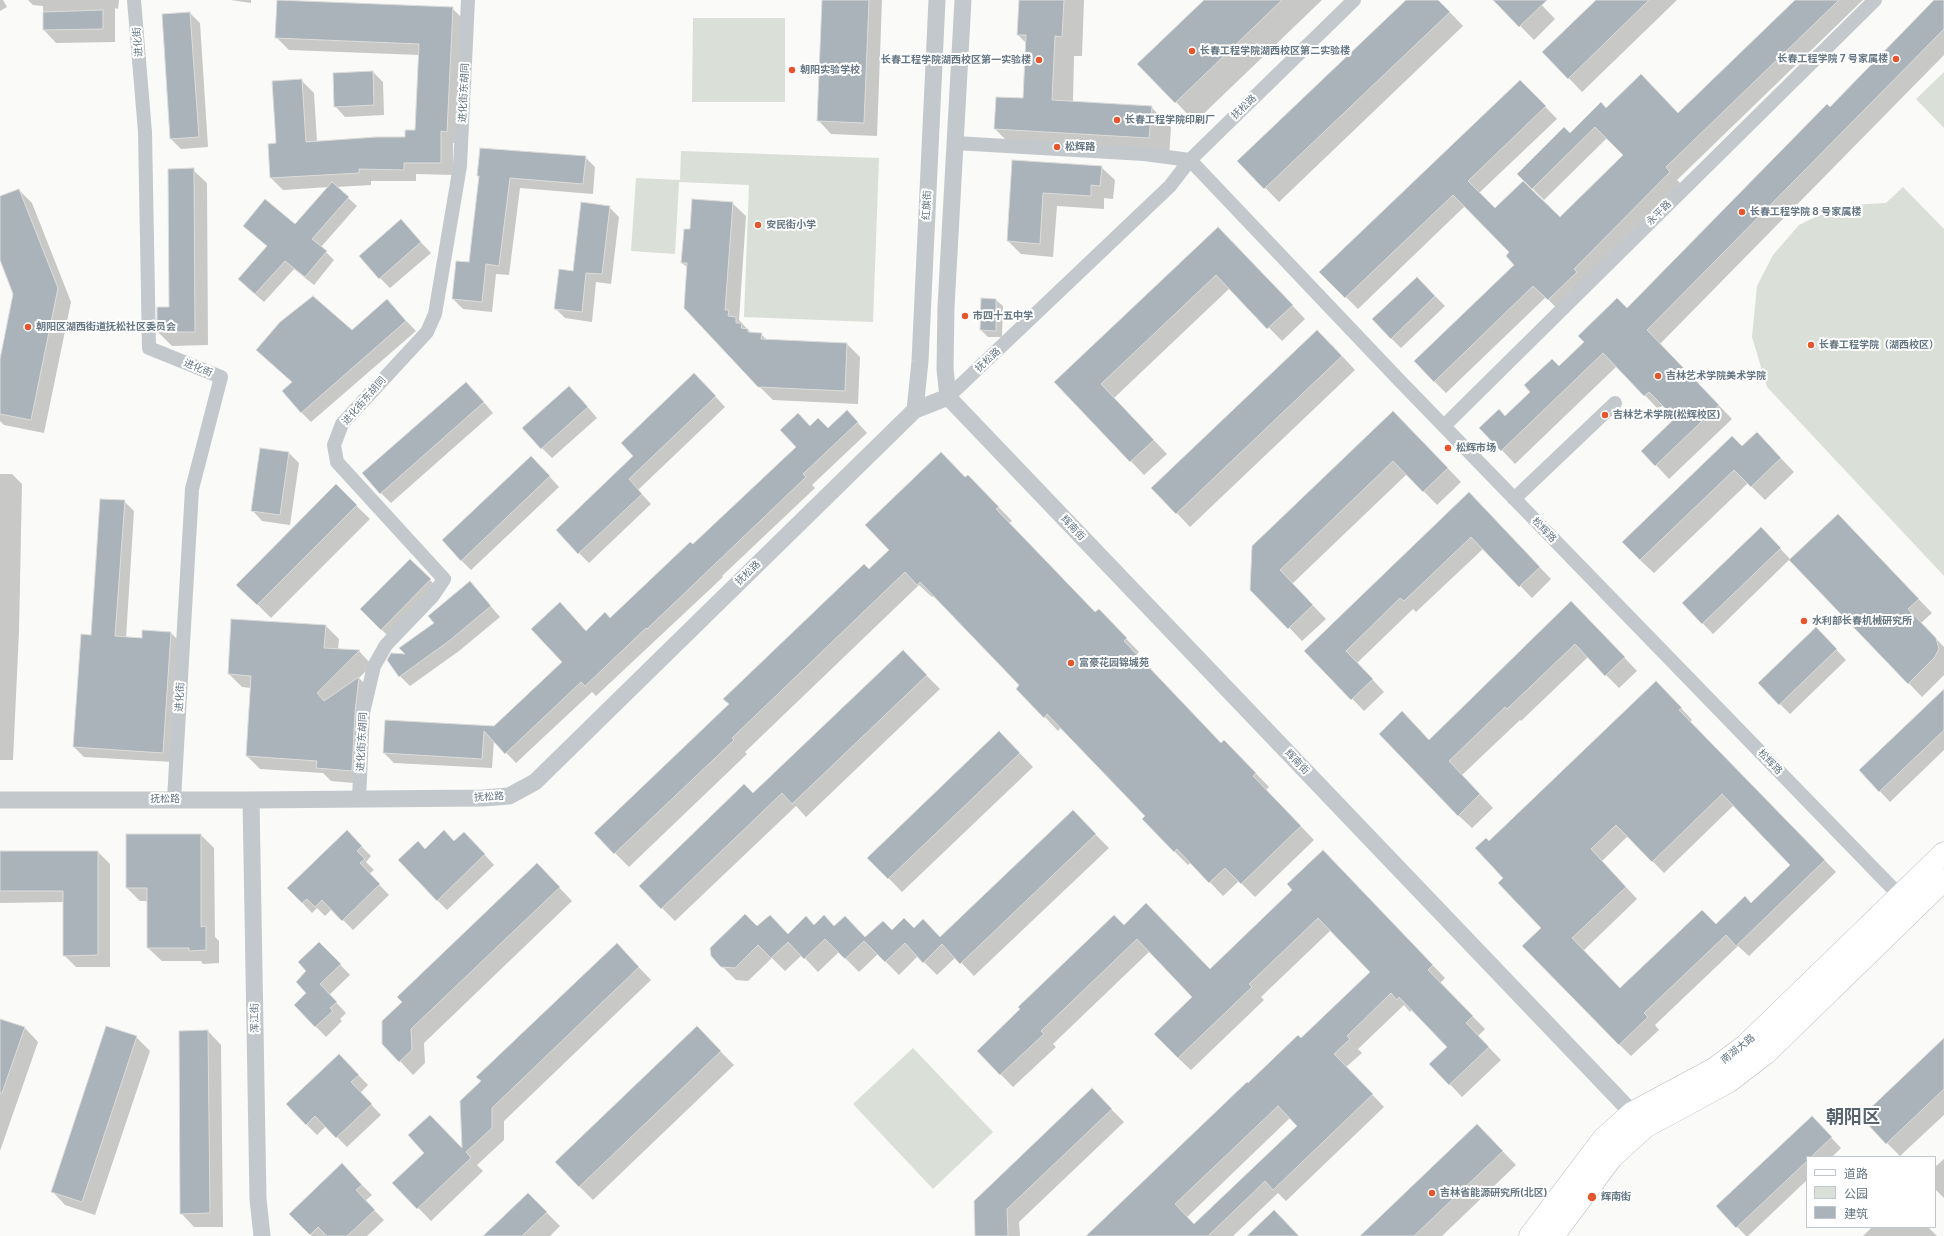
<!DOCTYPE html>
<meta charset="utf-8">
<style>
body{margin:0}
#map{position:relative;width:1944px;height:1236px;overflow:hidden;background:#fafaf8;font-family:Inter,"Noto Sans SC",sans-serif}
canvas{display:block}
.legend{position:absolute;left:1806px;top:1156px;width:130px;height:72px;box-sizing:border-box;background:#fff;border:1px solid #c1c8cd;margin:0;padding:5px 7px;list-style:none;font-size:12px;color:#657683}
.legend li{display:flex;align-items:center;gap:8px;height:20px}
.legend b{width:20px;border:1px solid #c1c8cd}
</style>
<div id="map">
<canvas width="1944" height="1236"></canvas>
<ul class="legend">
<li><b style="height:5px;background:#fff"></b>道路</li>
<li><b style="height:11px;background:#dadfd7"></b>公园</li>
<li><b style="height:11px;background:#aab3b9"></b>建筑</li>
</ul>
</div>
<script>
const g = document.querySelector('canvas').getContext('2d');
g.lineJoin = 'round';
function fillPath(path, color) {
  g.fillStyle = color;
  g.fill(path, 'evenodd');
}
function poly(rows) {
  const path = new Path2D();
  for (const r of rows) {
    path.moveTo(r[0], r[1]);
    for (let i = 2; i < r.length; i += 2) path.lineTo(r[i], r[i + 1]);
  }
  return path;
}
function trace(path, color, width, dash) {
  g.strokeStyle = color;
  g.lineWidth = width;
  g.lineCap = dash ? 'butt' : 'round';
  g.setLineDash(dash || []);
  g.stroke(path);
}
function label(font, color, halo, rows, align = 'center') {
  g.font = font + ' Inter,"Noto Sans SC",sans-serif';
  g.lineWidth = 4;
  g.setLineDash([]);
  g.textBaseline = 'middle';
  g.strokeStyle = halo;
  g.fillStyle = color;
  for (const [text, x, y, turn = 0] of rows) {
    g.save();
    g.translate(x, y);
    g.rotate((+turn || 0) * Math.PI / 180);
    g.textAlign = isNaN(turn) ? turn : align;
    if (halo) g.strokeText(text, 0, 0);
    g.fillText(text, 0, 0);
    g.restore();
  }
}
fillPath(poly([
 [693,18,785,18,785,102,692,102],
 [1944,72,1944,128,1916,99],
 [681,151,879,158,873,322,744,317,749,185,679,182,675,254,631,251,636,178,680,180],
 [1903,187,1944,229,1944,576,1767,387,1752,337,1757,286,1773,255,1799,225,1822,214,1850,205,1886,203],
 [913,1048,993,1132,933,1189,853,1104]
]), '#dadfd7');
fillPath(poly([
 [0,0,3,0,7,7,0,11],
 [28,0,119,0,118,9,115,8,115,42,56,43,44,30,43,6,33,5],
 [231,0,251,0,251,3],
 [823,0,882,0,877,136,831,134,818,120],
 [1020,0,1084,0,1082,56,1074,56,1073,102,1151,107,1171,127,1169,158,1015,149,995,129,1024,99,1026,43,1018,35],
 [1205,0,1322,0,1195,122,1176,102],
 [1407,0,1438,0,1463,26,1279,202,1239,161],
 [1495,0,1537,0,1555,19,1534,40],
 [1597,0,1677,0,1582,92,1544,52],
 [1796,0,1863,0,1677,180,1681,184,1560,312,1546,297,1446,393,1434,381,1516,265,1511,252,1465,206,1358,309,1321,272,1532,93,1557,119,1479,193,1495,210,1560,219,1625,155,1607,138,1544,200,1518,174,1606,109,1678,114],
 [1935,0,1944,0,1944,55,1660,344,1732,419,1669,479,1656,465,1676,418,1663,405,1658,409,1617,366,1515,464,1481,428,1506,417,1559,367,1627,309,1830,108],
 [452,8,464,20,459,143,453,143,453,175,416,174,416,181,371,181,371,185,336,187,357,206,321,247,334,260,314,285,294,269,264,302,248,288,268,247,244,226,295,226,329,187,283,190,271,178,277,144,301,80,314,93,317,142,406,138,416,131,420,55,289,50,276,37],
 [190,13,200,23,208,147,181,149,171,139],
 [373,72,383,82,384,115,345,117,335,106],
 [585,157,595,167,593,194,520,188,509,275,496,274,492,312,463,309,453,299,470,263,480,177,478,175],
 [1013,161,1101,167,1115,180,1113,199,1104,198,1104,209,1057,206,1053,257,1021,254,1008,241],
 [193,170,207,183,208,345,172,346,158,332,158,308,170,308],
 [19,190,32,203,71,302,44,433,4,425,0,421,0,364,14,294,0,257,0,197],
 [732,203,746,216,739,320,751,333,761,334,767,340,847,344,860,357,858,404,773,400,759,386,688,268,682,263,691,230],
 [609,207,619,217,611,284,596,282,592,322,565,318,555,308],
 [401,221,431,253,390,288,380,278],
 [1232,241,1305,319,1282,341,1230,288,1114,398,1167,454,1144,475,1056,382],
 [1417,278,1445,306,1401,348,1391,338],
 [996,300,1003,306,1002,337,988,337,981,330],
 [387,301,416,331,311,422,301,412,293,383,257,350,352,331],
 [1331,344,1355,370,1190,527,1153,488],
 [704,384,725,407,638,490,651,504,589,563,579,553,635,457],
 [476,393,493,413,391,503,381,493],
 [579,397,597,418,552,458,542,448],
 [857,422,867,433,812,485,815,488,722,576,723,577,596,696,592,692,516,763,494,740,492,768,394,763,384,753,494,727,563,662,586,632,610,619,693,546,797,447,810,427,828,429],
 [1407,426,1461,482,1437,505,1407,474,1292,584,1326,619,1302,641,1252,589],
 [1742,447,1770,447,1794,472,1765,500,1748,483,1654,573,1640,560],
 [289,453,299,463,290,525,262,521,252,510],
 [541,467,559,487,471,570,461,560],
 [0,474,12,474,22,484,19,631,13,760,0,760],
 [966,478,981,489,1012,521,1009,523,1096,613,1112,624,1139,652,1136,655,1222,744,1238,755,1269,787,1266,790,1314,840,1255,897,1239,881,1223,896,1191,862,1188,865,1174,851,1146,816,1061,727,1058,731,1045,717,1021,685,934,595,932,597,919,585,745,752,747,754,629,867,595,833],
 [336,486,370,519,271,618,238,585],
 [124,501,134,511,126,638,143,639,171,633,181,643,173,762,84,757,74,747,92,636],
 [1481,506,1551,579,1532,598,1484,548,1416,612,1413,609,1357,663,1384,692,1364,711,1306,651],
 [1851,529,1932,613,1921,623,1944,647,1944,675,1922,697,1790,559,1713,634,1683,603,1771,539,1791,560],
 [410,560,440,590,391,639,361,609],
 [470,582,500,617,459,651,410,686,400,676,408,655],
 [1584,615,1637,671,1619,688,1588,657,1521,721,1520,720,1462,775,1493,808,1472,828,1458,815,1429,741],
 [326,626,339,639,338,650,359,651,372,665,359,678,372,691,368,726,365,784,331,781,323,773,260,769,247,756,251,688,242,687,229,674],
 [1826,639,1846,660,1790,714,1759,683],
 [916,665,940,689,806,817,796,806,675,921,662,908,753,794],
 [1944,690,1944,750,1890,802,1860,770],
 [1668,694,1692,720,1690,722,1836,872,1749,956,1738,946,1655,1025,1659,1030,1631,1056,1619,1044,1543,928,1505,878,1489,842],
 [1734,805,1792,865,1751,904,1716,925,1620,990,1583,951,1637,899,1602,861,1628,836,1664,873],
 [1013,746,1033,767,902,892,869,858],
 [1086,825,1109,848,974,976,956,957,937,975,918,956,899,975,878,954,859,972,839,952,818,972,802,955,785,971,772,958,748,981,736,980,712,956,758,928,788,935,814,926,834,927,866,939,892,931,914,929,940,938],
 [201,835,214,848,215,937,219,941,219,963,203,964,201,961,162,961,148,948,148,901,140,901,127,888],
 [357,842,371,856,366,862,374,870,369,874,389,895,353,930,332,909,325,916,317,908,312,913,288,888],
 [454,842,474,843,494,865,447,910,437,900,425,850],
 [0,852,98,852,110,864,110,967,76,967,64,955,64,902,0,903],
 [1335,864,1445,978,1440,983,1485,1029,1478,1036,1501,1060,1462,1097,1431,1064,1449,1047,1412,1009,1410,1012,1404,1005,1358,1049,1362,1053,1346,1067,1384,1107,1286,1201,1278,1193,1233,1236,1087,1236,1248,1084,1301,1040,1372,972,1331,930,1261,997,1264,1000,1191,1070,1178,1058,1194,997,1150,951,1053,1044,1056,1047,1013,1087,978,1051,1124,926,1210,971],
 [1290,1118,1298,1126,1194,1225,1187,1217],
 [550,878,572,901,424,1043,425,1063,413,1075,400,1061,403,1002],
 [329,953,350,975,329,995,346,1013,340,1019,342,1021,326,1037,295,1005,308,993,308,971],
 [629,957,651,980,504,1121,504,1140,477,1165,483,1171,431,1221,394,1183,426,1153,463,1150,461,1101],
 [0,1020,25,1028,38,1042,0,1151],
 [208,1031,221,1045,223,1227,194,1227,181,1213],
 [136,1037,150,1051,95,1215,65,1205,52,1191],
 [1944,1040,1944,1115,1900,1156,1887,1143],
 [710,1041,734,1065,593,1200,579,1186],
 [339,1055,368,1085,360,1093,381,1115,347,1147,326,1126,317,1135,287,1105],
 [1104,1102,1124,1122,1019,1222,1020,1236,976,1236],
 [1477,1125,1516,1165,1442,1236,1361,1236],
 [1821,1127,1841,1148,1832,1157,1807,1157,1807,1180,1748,1236,1746,1236,1717,1206],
 [1944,1159,1944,1198,1935,1189,1935,1167],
 [342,1165,372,1195,365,1201,384,1220,367,1236,312,1236,291,1214],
 [542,1208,560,1226,550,1236,485,1236],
 [1872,1227,1928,1227,1937,1236,1863,1236]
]), '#0003');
const building = poly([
 [277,0,453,7,447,132,441,131,441,163,404,163,404,170,359,169,359,173,270,178,268,144,276,143,272,81,302,79,306,142,376,137,405,137,405,130,415,130,419,44,275,38,277,0],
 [822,0,869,0,864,123,817,121,822,0],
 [1019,0,1064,0,1062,37,1055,36,1052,100,1152,106,1149,138,994,129,996,97,1023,98,1026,35,1017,35,1019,0],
 [1204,0,1282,0,1175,103,1137,64,1204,0],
 [1406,0,1438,0,1450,12,1264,189,1237,161,1406,0],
 [1493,0,1547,0,1519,27,1493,0],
 [1596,0,1649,0,1568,79,1542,52,1596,0],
 [1795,0,1839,0,1666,167,1670,172,1574,269,1577,272,1548,300,1533,286,1434,382,1414,361,1514,265,1506,256,1509,252,1453,195,1345,298,1319,272,1520,80,1546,106,1468,181,1495,208,1523,181,1560,217,1623,155,1595,127,1532,189,1517,174,1564,127,1570,133,1601,102,1606,108,1641,74,1678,113,1795,0],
 [1934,0,1944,0,1944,29,1647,330,1719,405,1655,466,1641,451,1675,418,1649,392,1644,396,1603,353,1501,451,1479,428,1499,409,1505,416,1530,392,1524,385,1552,359,1559,366,1584,342,1578,336,1617,298,1627,308,1827,104,1830,107,1934,0],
 [103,10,103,29,43,30,43,12,103,10],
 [190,12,199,137,170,139,162,14,190,12],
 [373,71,374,105,334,107,333,73,373,71],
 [480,148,586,156,583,184,510,178,499,266,486,264,482,302,452,299,456,261,469,262,479,176,477,176,480,148],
 [1012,160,1102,166,1100,186,1091,185,1091,196,1043,193,1040,244,1007,241,1012,160],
 [194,168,195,332,157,332,157,307,169,307,168,169,194,168],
 [332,182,349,197,312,239,327,251,305,277,285,261,255,294,238,279,267,246,243,226,265,199,295,224,332,182],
 [19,189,58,288,31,420,0,414,0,359,13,294,0,260,0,196,19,189],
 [692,199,733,202,725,310,729,310,728,316,736,317,736,323,742,323,741,328,748,329,748,332,762,333,761,339,847,343,845,391,758,387,684,308,687,263,681,263,684,229,690,229,692,199],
 [581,202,610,206,602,274,586,273,582,312,554,309,559,269,573,271,581,202],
 [401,219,421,242,379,279,359,256,401,219],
 [1218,227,1293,305,1267,329,1216,275,1101,384,1154,440,1130,462,1054,382,1218,227],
 [1417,277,1435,296,1391,339,1372,319,1417,277],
 [313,296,352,330,387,299,406,321,301,413,282,391,292,382,256,350,280,322,313,296],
 [981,298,996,299,996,331,980,330,981,298],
 [1317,330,1342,356,1176,514,1151,488,1317,330],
 [694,373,716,396,629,479,642,494,578,554,556,530,633,456,621,443,694,373],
 [466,382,484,402,380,494,362,473,466,382],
 [569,386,588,407,541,449,522,428,569,386],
 [847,410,858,422,803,474,806,477,647,629,646,628,585,686,581,682,505,754,484,731,482,759,383,753,385,720,494,726,562,662,531,629,560,602,586,631,605,612,610,618,690,542,693,544,796,447,780,430,798,413,810,426,818,418,828,428,847,410],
 [1393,411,1448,468,1423,492,1393,461,1280,570,1313,605,1288,629,1250,590,1252,546,1393,411],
 [1757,432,1781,458,1751,487,1734,470,1640,560,1622,542,1732,436,1742,446,1757,432],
 [260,448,289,452,280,515,251,511,260,448],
 [941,452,965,477,968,475,999,507,996,509,1095,612,1099,609,1127,638,1124,641,1221,743,1224,740,1256,773,1253,776,1301,826,1241,884,1225,868,1209,883,1177,849,1174,852,1142,819,1145,816,1047,714,1044,718,1016,689,1019,685,920,582,917,585,905,572,732,738,734,740,614,854,594,833,729,704,723,699,864,564,869,569,889,550,865,525,941,452],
 [531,456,550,476,461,561,442,540,531,456],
 [336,484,357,505,257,605,236,585,336,484],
 [1469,492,1540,567,1519,587,1471,537,1404,601,1400,598,1346,651,1373,679,1351,700,1304,651,1469,492],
 [100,499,125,500,115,636,142,638,142,630,171,632,163,753,73,747,81,634,91,635,100,499],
 [1838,514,1919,599,1908,609,1936,638,1939,649,1934,658,1908,684,1789,560,1838,514],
 [1761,527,1781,548,1702,624,1682,603,1761,527],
 [410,559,431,579,381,630,360,609,410,559],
 [470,581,491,606,449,641,399,677,387,660,391,653,405,654,399,648,434,623,428,616,470,581],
 [1571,601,1625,657,1605,676,1575,644,1507,709,1505,707,1449,761,1480,794,1458,816,1379,734,1402,711,1429,740,1571,601],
 [231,619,326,625,324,648,360,650,317,693,324,701,359,677,355,712,352,771,316,768,317,761,246,756,251,676,228,674,231,619],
 [1816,627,1837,649,1779,705,1758,683,1816,627],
 [903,650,927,675,792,804,782,793,661,909,639,886,744,784,753,793,903,650],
 [1656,681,1682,708,1679,710,1825,860,1736,946,1726,935,1644,1013,1648,1017,1619,1045,1522,946,1541,928,1498,883,1503,878,1475,848,1486,838,1489,841,1656,681],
 [1722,794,1790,865,1751,903,1745,896,1716,924,1702,910,1620,988,1572,938,1626,887,1591,849,1616,825,1652,862,1722,794],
 [1944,689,1944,730,1879,792,1859,770,1944,689],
 [999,731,1020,753,888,879,867,858,999,731],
 [1073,810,1096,834,960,964,942,944,923,963,905,943,885,962,864,941,845,959,825,939,804,959,788,942,771,958,758,945,735,968,721,967,711,956,710,948,745,914,757,926,770,915,788,934,806,916,814,925,824,915,834,926,845,916,865,937,883,921,892,930,904,918,914,928,923,919,940,937,1073,810],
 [347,830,362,846,357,851,365,859,360,863,380,884,342,921,322,900,315,907,307,899,302,903,287,888,347,830],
 [444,830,454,841,464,832,485,854,437,901,398,860,418,841,425,849,444,830],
 [126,834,201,834,201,927,206,926,206,950,189,951,189,948,147,948,147,888,126,888,126,834],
 [1323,850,1433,965,1428,970,1473,1016,1466,1023,1489,1047,1449,1085,1429,1064,1447,1047,1399,997,1397,1000,1391,993,1347,1036,1350,1039,1334,1054,1373,1094,1273,1190,1265,1181,1208,1236,1086,1236,1247,1082,1248,1083,1298,1035,1301,1038,1370,972,1318,918,1249,984,1252,987,1178,1058,1154,1034,1192,997,1137,939,1041,1031,1044,1034,1000,1075,977,1051,1020,1009,1018,1007,1114,915,1124,925,1146,903,1210,969,1292,890,1287,884,1323,850],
 [1278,1106,1297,1126,1194,1224,1175,1204,1278,1106],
 [0,851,98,851,98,955,63,956,63,891,0,891,0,851],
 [537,863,560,887,411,1029,412,1050,399,1062,382,1044,382,1021,402,1002,397,997,537,863],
 [319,942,341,964,320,984,337,1002,330,1008,333,1011,315,1027,294,1005,306,993,296,982,306,971,298,962,319,942],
 [617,943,639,967,492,1108,492,1128,466,1152,471,1158,417,1209,392,1183,424,1153,408,1135,430,1115,462,1148,460,1101,481,1081,476,1077,617,943],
 [0,1019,25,1027,2,1093,0,1093,0,1019],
 [106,1026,137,1036,82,1202,51,1192,106,1026],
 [697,1026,721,1051,579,1187,555,1162,697,1026],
 [208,1030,210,1213,180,1214,179,1031,208,1030],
 [1944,1038,1944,1089,1886,1144,1861,1117,1944,1038],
 [339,1054,359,1075,351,1082,372,1104,336,1138,315,1116,306,1125,286,1104,339,1054],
 [1092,1088,1112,1109,1007,1209,1008,1236,975,1236,974,1201,1092,1088],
 [1812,1116,1832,1137,1811,1157,1807,1157,1807,1161,1736,1228,1716,1206,1812,1116],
 [1477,1124,1503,1151,1414,1236,1360,1236,1477,1124],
 [342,1163,362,1185,356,1190,375,1210,347,1236,327,1236,318,1227,310,1235,289,1214,342,1163],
 [528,1193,547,1212,522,1236,483,1236,528,1193],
 [1274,1210,1299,1236,1247,1236,1274,1210]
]);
fillPath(building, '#aab3b9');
trace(building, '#dcdcda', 1);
const primary = poly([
 [1530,1236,1604,1138,1632,1113,1714,1069,1746,1045,1944,853],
 [1553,1236,1612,1157,1645,1127,1728,1082,1766,1053,1944,880]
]);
trace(primary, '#b5babe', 23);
trace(poly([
 [134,0,145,132,149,348,221,377,192,489,174,799],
 [955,143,1144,154,1190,160,1400,381,1901,897],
 [948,397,1170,186,1190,160,1354,0],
 [1444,426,1875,0],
 [1514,499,1615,403],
 [359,799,363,713,374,666,386,645,432,597,444,579,337,462,334,445,342,424,427,332,435,314,460,166,468,0]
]), '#c3c8cc', 14);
trace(poly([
 [948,397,1640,1121],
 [948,397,945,369,946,307,963,0],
 [915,410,920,361,937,0],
 [0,800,251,800,483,798,509,796,535,782,915,410,948,397],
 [251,800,258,1199,262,1236]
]), '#c3c8cc', 17);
trace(primary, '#fff', 22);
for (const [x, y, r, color] of [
 [1192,51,4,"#e4572e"],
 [1896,59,4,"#e4572e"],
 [1039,60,4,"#e4572e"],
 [792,70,4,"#e4572e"],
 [1117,120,4,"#e4572e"],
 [1057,147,4,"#e4572e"],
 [1742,212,4,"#e4572e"],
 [758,225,4,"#e4572e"],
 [965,316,4,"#e4572e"],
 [28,327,4,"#e4572e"],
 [1811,345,4,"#e4572e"],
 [1658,376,4,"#e4572e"],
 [1605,415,4,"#e4572e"],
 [1448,448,4,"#e4572e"],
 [1804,621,4,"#e4572e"],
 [1071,663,4,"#e4572e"],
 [1432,1193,4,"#e4572e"],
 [1592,1197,5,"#e4572e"]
]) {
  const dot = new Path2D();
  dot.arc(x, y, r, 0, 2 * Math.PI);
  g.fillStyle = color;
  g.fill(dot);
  trace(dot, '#fff', 1.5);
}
label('10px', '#657683', '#fff', [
 ["进化街",138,42,-95],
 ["进化街东胡同",464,93,-87],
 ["抚松路",1244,107,-44],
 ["红旗街",927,205,-87],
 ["永平路",1659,213,-45],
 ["抚松路",988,360,-43],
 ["进化街",198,368,22],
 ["进化街东胡同",364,401,-49],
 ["辉南街",1073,528,46],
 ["松辉路",1544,530,46],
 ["抚松路",748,573,-44],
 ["进化街",180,697,-87],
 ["进化街东胡同",362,742,-87],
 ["辉南街",1297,762,46],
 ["松辉路",1770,762,46],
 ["抚松路",489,797,-3],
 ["抚松路",165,799],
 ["浑江街",255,1018,-91],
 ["南湖大路",1738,1049,-39]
]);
label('bold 10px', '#657683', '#fff', [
 ["长春工程学院湖西校区第二实验楼",1200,51],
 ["长春工程学院 7 号家属楼",1888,59,"right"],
 ["长春工程学院湖西校区第一实验楼",1031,60,"right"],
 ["朝阳实验学校",800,70],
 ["长春工程学院印刷厂",1125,120],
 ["松辉路",1065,147],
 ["长春工程学院 8 号家属楼",1750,212],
 ["安民街小学",766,225],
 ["市四十五中学",973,316],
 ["朝阳区湖西街道抚松社区委员会",36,327],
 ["长春工程学院（湖西校区）",1819,345],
 ["吉林艺术学院美术学院",1666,376],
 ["吉林艺术学院(松辉校区)",1613,415],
 ["松辉市场",1456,448],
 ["水利部长春机械研究所",1812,621],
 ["富豪花园锦城苑",1079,663],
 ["吉林省能源研究所(北区)",1440,1193],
 ["辉南街",1601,1197]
], 'left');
label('bold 18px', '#57646e', '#fff', [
 ["朝阳区",1853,1118]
]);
</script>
